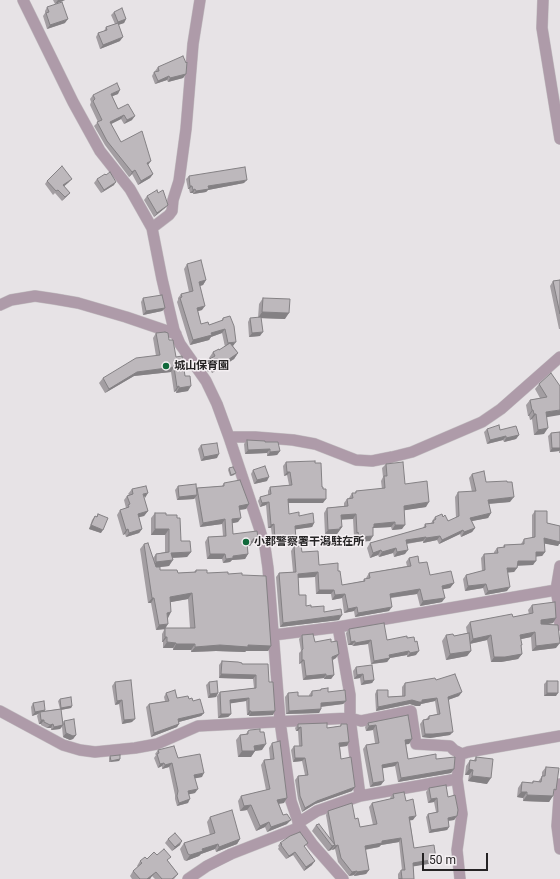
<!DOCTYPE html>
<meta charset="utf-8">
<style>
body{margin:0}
#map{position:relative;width:560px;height:879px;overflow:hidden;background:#e7e3e6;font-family:Roboto,sans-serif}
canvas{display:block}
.scale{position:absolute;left:422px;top:853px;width:66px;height:18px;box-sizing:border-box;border:2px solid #252324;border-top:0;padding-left:5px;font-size:12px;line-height:14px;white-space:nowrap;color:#252324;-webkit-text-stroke:3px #f5f0f3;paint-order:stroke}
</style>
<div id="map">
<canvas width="560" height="879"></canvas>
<div class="scale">50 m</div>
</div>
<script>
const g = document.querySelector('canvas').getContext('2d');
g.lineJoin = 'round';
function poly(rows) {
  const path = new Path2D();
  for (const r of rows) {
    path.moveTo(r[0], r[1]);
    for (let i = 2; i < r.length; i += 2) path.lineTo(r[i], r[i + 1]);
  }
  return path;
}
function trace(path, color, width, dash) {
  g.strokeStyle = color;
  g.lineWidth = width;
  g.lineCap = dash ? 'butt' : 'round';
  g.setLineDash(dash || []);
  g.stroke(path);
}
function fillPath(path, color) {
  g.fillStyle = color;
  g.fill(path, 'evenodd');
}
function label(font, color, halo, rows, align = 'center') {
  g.font = font + ' Roboto,"Noto Sans JP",sans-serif';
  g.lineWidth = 3;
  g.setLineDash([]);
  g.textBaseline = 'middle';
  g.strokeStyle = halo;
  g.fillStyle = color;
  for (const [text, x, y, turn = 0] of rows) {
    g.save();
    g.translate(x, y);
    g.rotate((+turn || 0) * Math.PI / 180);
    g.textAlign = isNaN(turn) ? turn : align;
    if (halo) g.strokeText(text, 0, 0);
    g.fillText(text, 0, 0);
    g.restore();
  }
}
const minor = poly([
 [23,0,73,102,100,151,130,189,152,228,162,279,174,330,180,344,206,381,217,404,229,437,259,527,265,547,268,568,280,721,291,801,300,827,313,845,343,879],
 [543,0,542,28,560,139],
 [152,228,169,215,172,211,173,200,179,181,186,129,193,44,200,0],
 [0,305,11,300,35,296,55,299,78,303,126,317,176,334],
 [229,437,255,437,293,440,315,444,356,460,372,461,392,457,412,452,482,422,501,409,560,357],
 [560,566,556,590,558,601,560,625],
 [338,627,350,695,350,718,360,796],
 [274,635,338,627,556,590],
 [0,711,63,745,80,750,95,752,135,748,157,744,198,726,350,718,361,721,411,711,416,744,450,746,454,750,462,754],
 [560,784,557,826,560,849],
 [298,823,317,811,360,796,457,779],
 [188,879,207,866,231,854,300,827],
 [460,879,457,850,462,814,457,779,460,756,462,754,468,752,560,736]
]);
trace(minor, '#c4c0c3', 12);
trace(minor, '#ae9ba9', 11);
fillPath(poly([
 [53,0,65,0,55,4],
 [47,7,65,23,47,29,43,16,45,13,45,11],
 [114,12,126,19,124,23,118,25,120,41,100,49,96,37,98,33,104,31,106,27,115,24,111,15],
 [158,67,186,74,183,78,168,82,167,80,155,84,152,76,154,72,156,72,155,71],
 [118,94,112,96,118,109,132,120,124,124,121,119,111,124,121,142,148,165,153,174,150,178,138,185,132,174,129,177,105,145,94,126,98,122,90,105,91,102,90,99,93,95],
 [106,175,114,185,101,193,94,183,97,179],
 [189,176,244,183,208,190,206,192,193,194,193,193,190,193,189,189,188,189,186,179],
 [47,181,69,182,64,186,70,193,62,201,55,193,53,195,45,184],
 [147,196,165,208,154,217,144,200],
 [187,264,206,280,203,285,200,286,202,310,198,311,201,324,209,325,221,321,223,318,233,346,238,353,234,359,212,373,210,370,208,372,204,366,208,360,210,359,209,358,213,352,219,350,225,347,222,333,211,337,209,340,190,345,177,302,178,300,178,298,181,294,189,292,184,269],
 [560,280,560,329,559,329,550,286,553,281],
 [143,298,165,308,162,311,143,315,141,302],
 [263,298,285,319,261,318,260,336,249,337,248,322,250,318,258,318,259,304],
 [156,333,169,340,176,357,185,376,188,391,176,393,176,391,174,392,171,372,134,376,105,393,99,383,103,378,156,356,153,338],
 [551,373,544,434,534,435,532,419,530,420,529,416,528,416,526,405,530,400,540,398,535,389,539,384],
 [487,429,500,430,519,435,516,439,504,442,503,440,487,444,484,432],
 [560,432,560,453,559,453,559,451,550,452,548,436,551,433],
 [247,440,280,451,277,455,267,456,267,453,245,454,244,444],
 [201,445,217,458,201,461,198,449],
 [286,462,315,463,322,487,323,503,288,503,289,514,299,516,314,523,312,527,295,529,293,543,273,545,271,528,268,528,266,505,260,507,258,501,260,497,268,495,268,491,270,487,289,485,287,475,284,476,283,466],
 [386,464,426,507,404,510,402,529,392,530,391,527,373,528,370,541,355,542,355,537,354,537,353,519,341,519,342,527,337,534,325,534,324,513,327,508,344,506,344,503,347,499,349,498,352,493,355,493,356,491,382,489,381,481,383,477,382,468],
 [229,468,234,475,230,476,228,470],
 [253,470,267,481,254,484,251,474],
 [472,474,486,482,510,502,489,504,491,513,488,518,472,521,475,528,472,532,461,537,460,534,439,544,437,540,423,543,423,541,407,544,405,554,394,557,393,553,379,557,378,555,370,558,367,548,370,543,423,528,425,524,431,523,432,522,432,521,435,517,443,517,448,521,456,518,455,497,458,492,472,492,469,478],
 [224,483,249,504,246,509,240,510,238,522,232,523,233,534,258,538,255,543,252,543,250,546,247,546,248,554,245,559,232,560,230,562,223,563,222,559,207,559,205,542,208,537,223,536,222,524,200,527,195,498,194,499,177,500,175,490,178,486,197,488,222,486],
 [132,489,144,498,148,511,144,516,139,517,142,529,139,533,126,537,125,534,123,535,117,515,120,510,126,508,124,500,127,496,129,495,128,494],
 [535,511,547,523,560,526,560,544,559,544,558,546,544,543,545,552,542,556,536,556,533,565,518,565,517,568,514,572,507,572,507,591,485,595,483,588,465,591,463,579,466,575,482,571,481,558,484,554,494,553,494,552,497,548,503,547,504,545,521,544,524,539,532,538,532,515],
 [155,513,166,515,177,518,181,541,191,552,187,557,172,558,169,566,160,567,160,570,178,573,194,572,196,570,207,573,242,575,271,646,268,651,246,651,245,652,216,651,191,652,191,650,173,650,173,648,163,648,163,642,162,642,162,634,165,628,190,628,188,599,170,602,168,618,165,629,156,630,151,603,148,603,140,549,144,544,153,558,156,554,165,552,165,535,151,535,151,518],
 [98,514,101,533,89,529,92,520,95,516,96,517],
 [294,546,319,565,338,571,342,585,363,581,364,579,366,579,366,578,369,573,407,566,406,562,409,558,419,563,430,575,454,583,450,588,443,589,442,602,420,606,417,594,391,598,389,611,355,617,354,611,344,613,342,598,332,600,331,594,316,594,315,577,298,578,299,595,306,606,324,612,339,620,280,627,276,577,279,573,293,572,291,551],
 [532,605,556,618,553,623,543,625,556,648,532,651,531,637,521,639,521,647,522,654,518,659,501,662,491,662,487,640,470,644,471,651,467,656,446,660,442,641,446,635,454,636,467,633,466,627,470,622,513,617,529,614,528,610],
 [349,629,387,640,407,638,416,655,407,657,407,655,390,658,387,662,371,664,368,644,353,646,352,645,348,645,346,633],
 [302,635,315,642,331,642,336,658,333,660,334,675,331,679,324,679,324,678,303,680,301,663,299,664,299,653,301,651,299,639],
 [222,661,242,664,269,682,273,715,249,716,249,715,247,715,246,701,230,703,231,714,228,717,218,718,217,696,220,692,254,688,253,679,219,678,219,665],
 [356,667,374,680,372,683,361,685,360,678,354,679,353,671],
 [436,680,459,696,448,700,450,735,430,738,422,737,420,724,423,720,426,719,429,716,437,714,435,701,421,704,420,706,416,706,410,704,376,711,375,694,377,690,388,697,402,696,402,687,405,683],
 [547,681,556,696,544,696,544,684],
 [115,682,132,722,122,724,119,704,115,705,112,686],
 [209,682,218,693,216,697,208,698,206,685],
 [321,689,346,701,343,704,321,707,321,709,319,713,286,714,285,697,288,693,298,696,309,696,309,695,312,691,319,691],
 [166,693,177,698,189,699,193,701,204,713,201,716,179,722,177,727,151,737,146,707,149,704,165,701,164,697],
 [60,699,72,706,71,708,61,710,63,723,64,721,76,735,73,739,70,740,63,737,62,727,60,729,51,730,51,728,47,728,41,725,41,724,39,724,37,716,38,714,32,716,31,707,33,703,45,710,44,711,60,709,58,701],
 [408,715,412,739,409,744,406,744,408,759,436,759,454,769,451,773,398,782,395,766,382,768,381,785,370,787,363,749,366,745,375,743,373,730,366,731,365,727,368,723],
 [298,724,327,728,340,726,341,724,349,742,347,746,340,747,341,759,352,791,315,804,302,812,298,799,295,780,298,776,305,775,302,761,293,762,291,750,294,746,299,746,298,731,296,731,295,728],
 [248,731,262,750,255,751,251,757,238,757,236,740,240,735,246,734],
 [272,743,284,803,279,804,287,824,267,832,265,827,256,831,247,810,240,811,238,801,241,796,266,790,261,765,264,760,270,759,269,748],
 [158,750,178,758,202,777,195,778,195,793,189,794,188,803,177,806,175,799,175,795,169,767,162,769,162,766,158,768,154,758,156,755,155,754],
 [110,756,120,759,119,761,109,762,109,758],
 [476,757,487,784,468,781,469,775,465,775,466,766,470,760,474,760],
 [546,767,554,793,549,802,523,801,523,798,517,797,518,788,522,782,532,783,533,781,538,782,542,776,542,772],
 [429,788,448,797,457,816,454,820,448,821,449,827,447,830,429,833,426,817,428,814,436,812,434,802,428,803,426,792],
 [393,794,406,801,413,820,410,820,414,848,434,863,413,866,414,879,398,879,398,874,401,870,402,870,399,842,381,845,379,847,365,850,369,870,366,874,354,876,354,875,349,876,338,862,335,849,332,850,332,849,331,850,328,851,312,831,316,825,330,838,326,815,328,811,355,819,360,827,373,825,369,807,372,803,390,799,390,798],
 [210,817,240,839,237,844,216,852,215,849,201,854,199,856,186,861,184,860,180,849,184,843,210,835,207,822],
 [168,839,180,845,172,851,165,843],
 [280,843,308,843,304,847,312,865,304,871,293,855,286,859,278,849,279,847,278,846],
 [157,855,168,861,178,874,174,879,155,879,152,876,150,879,132,879,130,876,133,871,138,867,137,866,140,861]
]), '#a39ea2');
fillPath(poly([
 [58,0,65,0,55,4],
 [68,19,65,23,47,29,50,25],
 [126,19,124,23,115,26,118,22],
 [123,37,120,41,100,49,103,45],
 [186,74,183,78,168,82,170,78],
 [169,76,167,80,155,84,158,81],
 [120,90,118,94,108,98,111,94],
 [124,115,121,119,107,126,110,122],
 [135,116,132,120,124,124,127,120],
 [151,161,148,165,144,167,147,163],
 [135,170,132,174,129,177,132,172],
 [153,174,150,178,138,185,141,181],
 [72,179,69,182,61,189,63,185],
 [247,180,244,183,208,190,206,192,193,194,196,191,208,186],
 [116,182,114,185,101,193,104,190],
 [190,186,192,186,189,189,188,189],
 [195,189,193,193,190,193,193,190],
 [70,193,62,201,65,197],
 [168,205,165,208,154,217,157,213],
 [206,280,203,285,196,287,199,282],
 [205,306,202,310,194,312,197,308],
 [165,308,162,311,143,315,146,311],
 [262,312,289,313,285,319,258,318],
 [225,329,222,333,211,337,209,340,190,345,193,340,211,333],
 [263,332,260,336,249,337,252,333],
 [236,342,233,346,225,347,228,343],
 [238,353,234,359,212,373,216,368],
 [214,365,210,370,208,372,212,366],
 [174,367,171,372,134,376,105,393,109,389,137,372],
 [179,386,176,391,174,392,177,387],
 [191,386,188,391,176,393,179,388],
 [532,410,533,410,529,416,528,416],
 [560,410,560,415,542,418,546,412],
 [534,414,536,414,532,419,530,420],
 [548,428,544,434,534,435,538,430],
 [519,435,516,439,504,442,506,438],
 [506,436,503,440,487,444,490,440],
 [552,448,560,448,560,450,559,451,550,452],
 [270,449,267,453,245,454,248,450],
 [280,451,277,455,267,456,270,452],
 [219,454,217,458,201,461,204,457],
 [287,472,290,472,287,475,284,476],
 [236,473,234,475,230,476,231,475],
 [269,477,267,481,254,484,257,480],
 [148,493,145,498,143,494],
 [197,495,194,499,177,500,179,497],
 [514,497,510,502,485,504,488,500],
 [288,499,326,499,323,503,285,503],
 [269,502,266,505,260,507,262,503],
 [429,502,426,507,400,511,404,506],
 [249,504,246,509,236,510,239,506],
 [148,511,144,516,135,518,138,514],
 [491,513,488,518,467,522,470,518],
 [356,514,353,519,338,520,341,515],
 [241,518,238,522,229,524,232,519],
 [225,519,222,524,200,527,203,523],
 [395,522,391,527,373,528,369,532,374,524],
 [314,523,312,527,292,530,295,526],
 [274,524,271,528,268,528,271,525],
 [91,525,103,530,101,533,89,529],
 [395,525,405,525,402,529,392,530],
 [340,527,342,527,337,534,325,534,328,530],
 [475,528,472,532,461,537,464,532],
 [128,529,125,534,123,535,126,530],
 [142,529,139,533,126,537,129,533],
 [155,529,169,529,165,535,151,535],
 [463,530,460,534,439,544,442,540],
 [373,536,370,541,355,542,359,537],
 [440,536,437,540,423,543,426,538],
 [426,537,423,541,403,544,406,540],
 [258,538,255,543,252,543,250,546,244,546,247,542,253,539],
 [544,538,560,541,560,544,559,544,558,546,541,543],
 [296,539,293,543,273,545,275,541],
 [396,548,393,553,379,557,382,552],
 [381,550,378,555,370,558,373,553],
 [408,550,405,554,394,557,397,552],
 [191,552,187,557,168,558,171,553],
 [536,552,545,552,542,556,533,557],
 [210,554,225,554,222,559,207,559],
 [248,554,245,559,232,560,230,562,223,563,226,559,233,556],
 [173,560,169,566,152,568,156,562],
 [518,561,536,561,533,565,515,566],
 [507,568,517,568,514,572,504,573],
 [318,572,315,577,294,578,298,574],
 [454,583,450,588,439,590,442,586],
 [486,584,483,588,465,591,468,586],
 [510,587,507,591,485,595,488,591],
 [420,589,417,594,387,598,390,594],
 [319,590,334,590,331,594,316,594],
 [192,593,188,599,166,603,170,597],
 [345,594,342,598,332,600,335,595],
 [152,598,154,598,151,603,148,603],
 [445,598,442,602,420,606,423,601],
 [357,607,354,611,344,613,348,609],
 [392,607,389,611,355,617,358,613],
 [171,612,168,618,167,613],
 [342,615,339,620,280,627,283,623],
 [556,618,553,623,537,626,541,620],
 [168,624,165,629,156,630,159,625],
 [535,632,531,637,517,640,520,635],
 [491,635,487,640,469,644,473,639],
 [165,637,167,637,163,642,162,642],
 [371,640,368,644,353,646,355,643],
 [355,641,352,645,348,645,351,642],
 [167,642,176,643,173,648,163,648],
 [560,643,556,648,532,651,536,646],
 [176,644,195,644,191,650,173,650],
 [220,645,248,645,271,646,268,651,246,651,245,652,216,651,191,652,195,647],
 [409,651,407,655,390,658,387,662,371,664,374,661,389,655],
 [419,651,416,655,407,657,410,653],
 [471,651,467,656,446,660,450,654],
 [339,654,336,658,330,661,332,657],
 [522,654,518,659,501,662,491,662,494,657],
 [302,660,304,660,301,663,299,664],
 [221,674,256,675,253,679,219,678],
 [326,674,324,678,303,680,306,676],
 [363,674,360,678,354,679,357,675],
 [334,675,331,679,324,679,326,676],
 [374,680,372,683,361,685,364,681],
 [462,692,459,696,445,701,448,697],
 [218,693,216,697,208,698,210,694],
 [547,693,558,693,556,696,544,696],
 [249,698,246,701,227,704,230,700],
 [437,698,435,701,421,704,420,706,416,706,410,704,376,711,378,707,412,700,422,700],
 [122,700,119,704,115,705,117,701],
 [346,701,343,704,318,707,321,703],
 [72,706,71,708,60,710,61,708],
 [321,709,319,713,286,714,289,711],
 [45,710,43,714,40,712,38,714,32,716,35,712],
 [249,711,251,711,249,715,247,715],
 [275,711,273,715,249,716,251,712],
 [204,713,201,716,175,723,178,719],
 [221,714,231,714,228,717,218,718],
 [135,719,132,722,122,724,124,720],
 [41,720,44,720,41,724,39,724],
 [53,724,51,728,47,728,50,725],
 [179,724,177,727,151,737,154,733],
 [63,725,60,729,51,730,54,727],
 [376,725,373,730,366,731,369,726],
 [301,727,298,731,296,731,298,728],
 [453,732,450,735,430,738,422,737,425,734],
 [66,733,76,735,73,739,70,740,63,737],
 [412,739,409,744,402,745,405,740],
 [349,742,347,746,337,747,339,743],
 [266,744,262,750,253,751,255,751,251,757,238,757,242,751,254,746],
 [295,758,305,758,302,761,293,762],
 [120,759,119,761,109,762,111,761],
 [398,762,395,766,379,769,382,765],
 [164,763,162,766,158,768,160,764],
 [172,763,169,767,162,769,165,765],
 [454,769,451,773,398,782,401,778],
 [469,769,473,770,469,775,465,775],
 [204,773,202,777,192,779,194,775],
 [472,776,491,778,487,784,468,781],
 [384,781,381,785,370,787,373,783],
 [355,787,352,791,315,804,302,812,305,808,317,801],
 [198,789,195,793,186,795,188,791],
 [521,792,527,792,523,798,517,797],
 [527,795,553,796,549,802,523,801],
 [287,798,284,803,274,804,277,800],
 [437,798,434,802,428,803,431,799],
 [190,799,188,803,177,806,179,803],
 [251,805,247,810,240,811,244,806],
 [416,816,413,820,406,821,409,817],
 [457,816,454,820,445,821,448,818],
 [291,820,287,824,267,832,271,827],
 [269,822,265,827,256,831,260,826],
 [449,827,447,830,429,833,431,830],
 [401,838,399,842,381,845,379,847,362,850,365,846,382,841],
 [240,839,237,844,216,852,219,847],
 [182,841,180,845,172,851,175,847],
 [218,844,215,849,201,854,199,856,186,861,190,855,202,849],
 [335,845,331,850,328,851,332,846],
 [338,845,335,849,332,850,335,846],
 [295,852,293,855,286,859,289,856],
 [436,859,434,863,410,867,413,863],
 [315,861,312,865,304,871,306,867],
 [369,870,366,874,354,876,357,872],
 [357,871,354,875,349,876,352,872],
 [156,872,152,876,150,879,147,879]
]), '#848184');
const building = poly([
 [62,2,68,19,50,25,46,13,49,12,47,7,62,2],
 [122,8,126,19,118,22,114,12,122,8],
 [118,23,123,37,103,45,98,33,107,30,106,27,118,23],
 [183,56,186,63,187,62,186,74,170,78,169,76,158,81,154,72,159,71,158,67,183,56],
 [117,83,120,90,111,94,118,109,128,104,135,116,127,120,124,115,110,122,121,142,142,131,151,161,147,163,153,174,141,181,135,170,132,172,107,141,97,122,102,120,93,101,95,99,93,95,117,83],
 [62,166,72,179,63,185,70,193,65,197,58,190,56,191,47,181,62,166],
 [245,167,247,180,208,186,209,189,196,191,195,189,193,190,192,186,190,186,189,176,245,167],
 [110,172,116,182,104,190,97,179,105,174,106,175,110,172],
 [157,190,158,193,163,190,168,205,157,213,147,196,157,190],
 [201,260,206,280,199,282,205,306,197,308,201,324,208,322,209,325,223,320,223,318,230,316,234,326,236,342,228,343,225,329,211,333,212,335,193,340,180,298,182,297,181,294,193,291,187,264,201,260],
 [560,280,560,314,553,281,560,280],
 [162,295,165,308,146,311,143,298,162,295],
 [263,298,290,299,289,313,262,312,263,298],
 [261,317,263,332,252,333,250,318,261,317],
 [165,332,168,333,169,340,173,340,176,357,182,356,185,376,190,376,191,386,179,388,179,386,177,387,174,367,137,372,109,389,103,378,136,358,160,355,156,333,165,332],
 [230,343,238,353,216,368,214,365,212,366,208,360,215,356,213,352,219,349,219,350,230,343],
 [551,373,560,386,560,410,546,412,548,428,538,430,536,414,534,414,533,410,532,410,530,400,547,397,539,384,551,373],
 [499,425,500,430,516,426,519,435,506,438,506,436,490,440,487,429,499,425],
 [560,432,560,448,552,448,551,433,560,432],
 [247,440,265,441,265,442,278,442,280,451,270,452,270,449,248,450,247,440],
 [217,443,219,454,204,457,201,445,217,443],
 [315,461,315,463,321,463,322,487,323,487,323,489,326,489,326,499,288,499,289,514,299,512,299,516,313,513,314,523,295,526,296,539,275,541,274,524,271,525,269,502,262,503,260,497,271,494,270,487,292,485,290,472,287,472,286,462,315,461],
 [403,462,405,484,427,481,429,502,404,506,405,525,395,525,395,522,374,524,374,527,373,527,373,536,359,537,358,532,357,533,356,514,341,515,342,527,340,527,340,529,328,530,327,508,348,506,347,499,353,498,352,493,356,493,356,491,385,488,384,476,387,476,386,464,403,462],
 [265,466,269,477,257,480,253,470,265,466],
 [233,467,236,473,231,475,229,468,233,467],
 [484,471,486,482,507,481,507,482,512,482,514,497,488,500,491,513,470,518,475,528,464,532,463,530,442,540,440,536,426,538,426,537,406,540,408,550,397,552,396,548,382,552,381,550,373,553,370,543,426,527,425,524,434,523,433,521,436,519,435,517,442,514,443,517,445,515,448,521,459,516,458,492,476,491,472,474,484,471],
 [240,480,249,504,239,506,241,518,232,519,233,534,257,531,258,538,253,539,253,541,247,542,248,554,233,556,233,558,226,559,225,554,210,554,208,537,226,536,225,519,203,523,197,488,224,486,224,483,240,480],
 [196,484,197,495,179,497,178,486,196,484],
 [146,486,148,493,143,494,148,511,138,514,142,529,129,533,128,529,126,530,120,510,129,507,128,505,130,504,127,496,133,494,132,489,146,486],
 [535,511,547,511,547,523,560,526,560,542,544,538,545,552,536,552,536,561,518,561,517,568,507,568,510,587,488,591,486,584,468,586,466,575,485,570,484,554,498,553,497,548,505,547,504,545,524,544,524,539,535,537,535,511],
 [155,513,166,513,166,515,177,515,177,518,180,518,181,541,190,541,191,552,171,553,173,560,156,562,156,554,169,552,169,529,155,529,155,513],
 [98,514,108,518,103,530,91,525,95,516,97,517,98,514],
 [148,543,156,567,160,567,160,570,177,570,178,573,196,572,196,570,207,570,207,573,228,572,228,574,242,573,242,575,266,576,271,646,248,645,248,647,220,645,195,647,195,644,176,644,176,643,167,642,167,637,165,637,165,628,195,628,192,593,170,597,171,612,167,613,168,624,159,625,154,598,152,598,144,544,148,543],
 [294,546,301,546,302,552,318,551,319,565,338,563,338,571,340,571,342,585,365,581,364,579,370,578,369,573,411,566,409,558,418,556,419,563,427,562,430,575,451,571,454,583,442,586,445,598,423,601,420,589,390,594,392,607,358,613,357,607,348,609,345,594,335,595,334,590,319,590,318,572,298,574,299,595,306,595,306,606,311,605,311,607,324,606,324,612,341,609,342,615,283,623,279,573,296,572,294,546],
 [555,602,556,618,541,620,541,624,558,625,560,643,536,646,535,632,520,635,522,645,521,645,522,654,505,657,494,657,491,635,473,639,470,622,512,614,513,617,533,613,532,605,555,602],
 [384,623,387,640,407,636,407,638,414,637,415,642,417,641,419,651,410,653,409,651,389,655,390,658,374,661,371,640,355,643,355,641,351,642,349,629,384,623],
 [469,633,471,651,450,654,446,635,453,634,454,636,469,633],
 [313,634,315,642,331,639,331,642,337,641,339,654,332,657,334,675,326,676,326,674,306,676,304,660,302,660,302,650,303,649,302,635,313,634],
 [222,661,238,662,242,663,242,664,268,664,269,682,273,682,275,711,251,712,251,711,249,711,249,698,230,700,231,714,221,714,220,692,256,688,256,675,221,674,222,661],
 [372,665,374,680,364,681,363,674,357,675,356,667,372,665],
 [455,674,462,692,448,697,453,732,433,734,425,734,423,720,429,719,429,716,440,714,437,698,422,700,422,702,419,702,412,700,378,707,377,690,388,690,388,697,405,696,405,683,435,678,436,680,455,674],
 [131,680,135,719,124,720,122,700,117,701,115,682,131,680],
 [217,681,218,693,210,694,209,682,217,681],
 [547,681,558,681,558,693,547,693,547,681],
 [328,688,328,692,345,690,346,701,321,703,321,709,289,711,288,693,298,692,298,696,312,696,312,691,321,690,321,689,328,688],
 [175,690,177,698,188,696,189,699,192,698,193,701,200,699,204,713,178,719,179,724,154,733,149,704,169,701,166,693,175,690],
 [71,697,72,706,61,708,60,699,71,697],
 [44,701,45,710,35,712,33,703,44,701],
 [61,709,63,725,54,727,53,724,50,725,44,722,44,720,41,720,40,712,61,709],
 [408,715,412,739,405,740,408,759,436,754,436,759,455,757,454,769,401,778,398,762,382,765,384,781,373,783,366,745,379,743,376,725,369,726,368,723,408,715],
 [74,719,76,735,73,736,66,733,64,721,74,719],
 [327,723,327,728,341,726,341,724,347,724,349,742,339,743,341,759,351,757,355,787,317,801,305,808,300,796,298,776,308,775,305,758,295,758,294,746,302,746,301,727,298,728,298,724,327,723],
 [260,729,260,732,264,732,266,744,254,746,255,751,242,751,240,735,248,734,248,731,250,730,260,729],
 [280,741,287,798,277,800,283,815,287,814,291,820,271,827,269,822,260,826,251,805,244,806,241,796,270,789,264,760,274,759,272,743,280,741],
 [174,746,178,758,200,754,204,773,194,775,198,789,188,791,190,799,179,803,177,796,178,791,172,763,165,765,164,763,160,764,157,754,159,753,158,750,174,746],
 [120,755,120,759,111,761,110,756,120,755],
 [476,757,493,759,491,778,472,776,473,770,469,769,470,760,476,761,476,757],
 [546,767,559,768,556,790,554,789,553,796,527,795,527,792,521,792,522,782,533,783,533,781,541,782,542,776,545,776,546,767],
 [446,785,448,797,455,795,458,810,457,816,448,818,449,827,431,830,428,814,438,812,437,798,431,799,429,788,446,785],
 [404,792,406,801,413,799,416,816,409,817,414,848,434,845,436,859,413,863,414,879,399,879,402,879,401,870,405,870,401,838,382,841,382,843,365,846,369,870,357,872,357,871,352,872,341,858,338,845,335,846,328,811,352,803,355,819,358,818,360,827,377,824,372,803,394,798,393,794,404,792],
 [232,810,240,839,219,847,218,844,202,849,203,851,190,855,188,854,184,843,215,833,210,817,232,810],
 [319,824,335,845,332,846,316,825,319,824],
 [300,832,308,843,304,846,315,861,306,867,295,852,289,856,281,845,282,844,280,843,290,836,300,832],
 [175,833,182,841,175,847,168,839,175,833],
 [164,849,171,857,167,860,178,874,172,879,162,879,156,872,147,879,140,879,133,871,142,863,140,861,145,857,147,859,154,852,157,855,164,849]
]);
fillPath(building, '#bdb8bc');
trace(building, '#848184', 1);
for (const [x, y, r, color] of [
 [166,366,4,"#11693b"],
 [246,542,4,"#11693b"]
]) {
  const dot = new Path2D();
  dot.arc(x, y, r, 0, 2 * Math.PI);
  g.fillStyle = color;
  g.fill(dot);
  trace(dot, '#f5f0f3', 1.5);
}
label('bold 11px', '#252324', '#f5f0f3', [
 ["城山保育園",174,366],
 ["小郡警察署干潟駐在所",254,542]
], 'left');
</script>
